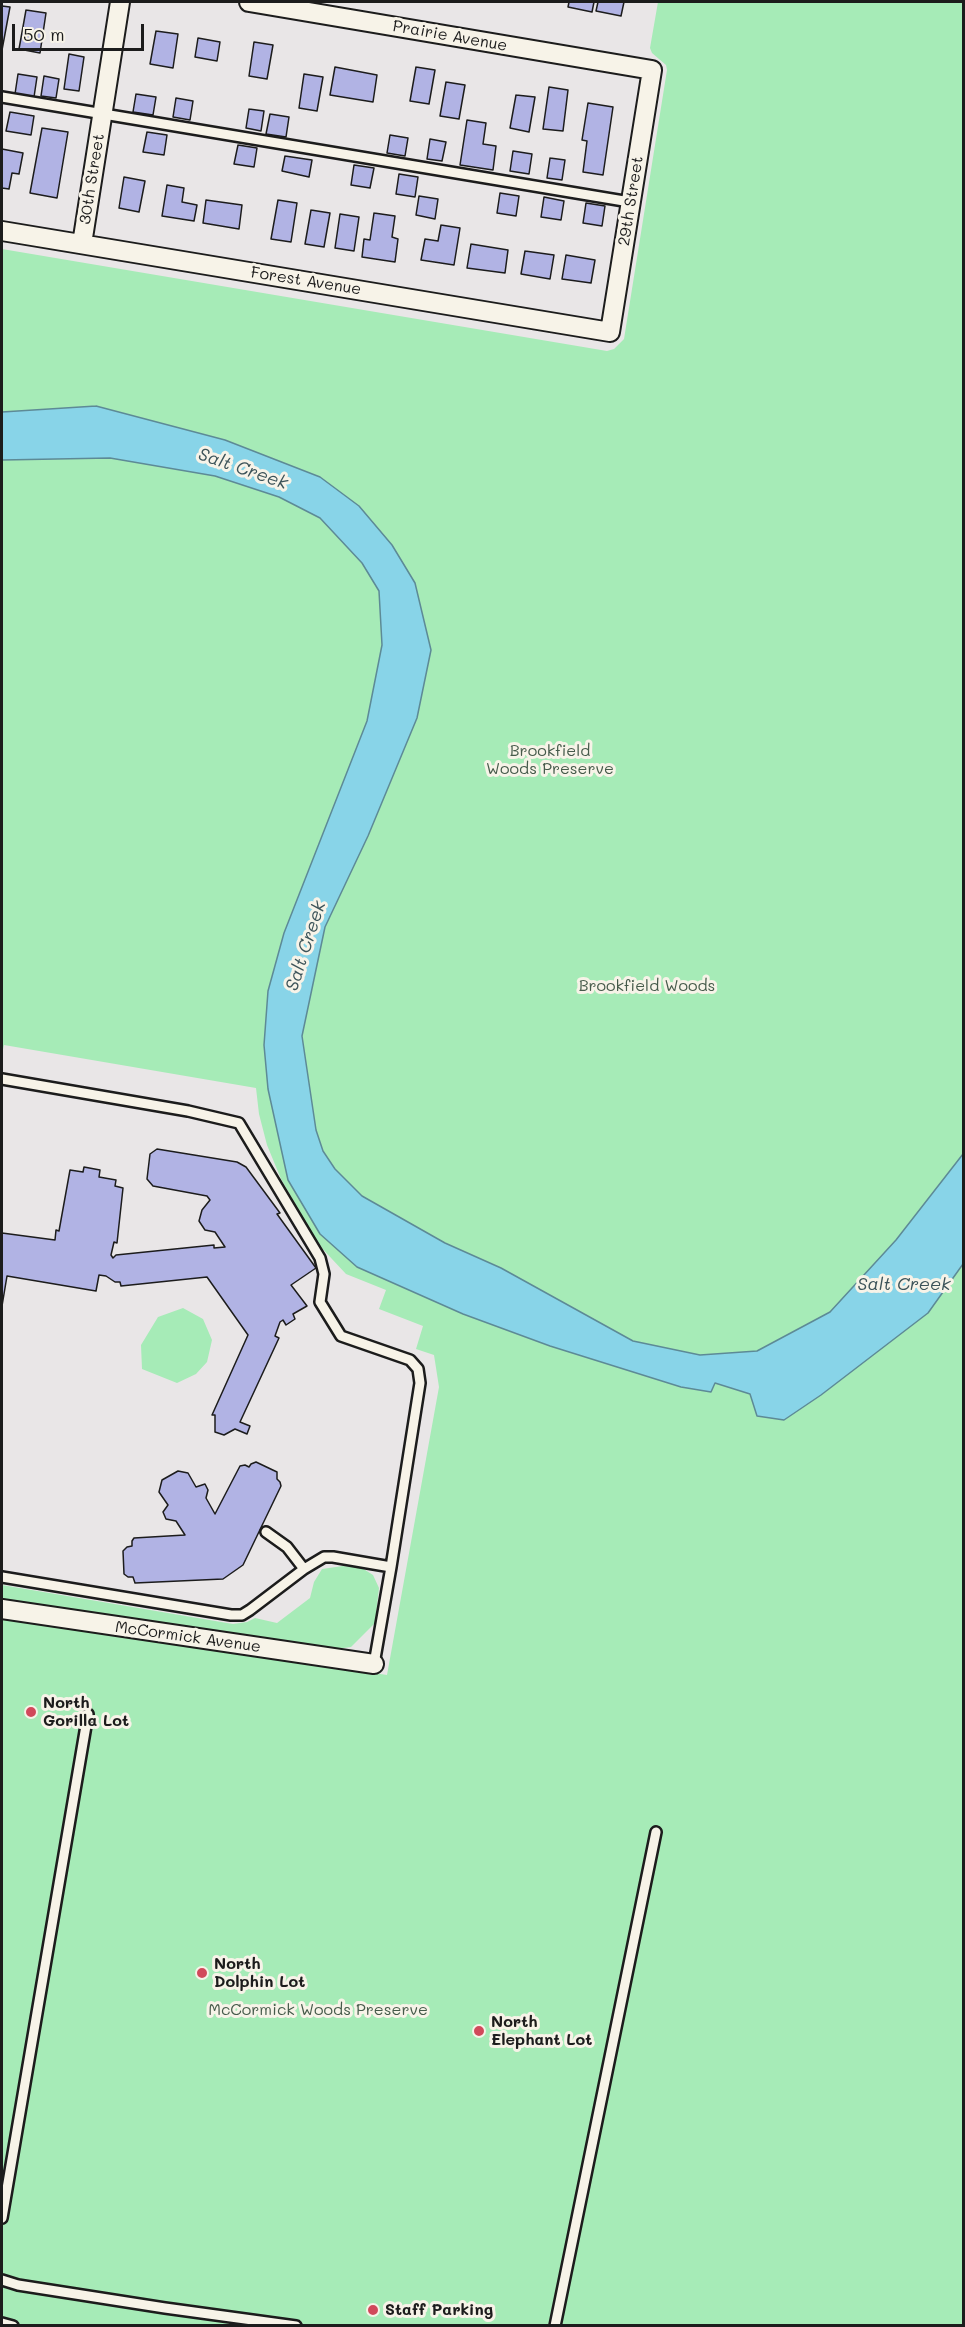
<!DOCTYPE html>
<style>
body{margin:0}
#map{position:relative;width:965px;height:2327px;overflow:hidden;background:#e9e6e7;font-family:Mali,sans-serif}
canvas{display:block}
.frame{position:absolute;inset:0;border:3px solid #1c1c1c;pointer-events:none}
.scale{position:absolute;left:12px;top:24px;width:132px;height:27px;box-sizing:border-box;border:3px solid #1c1c1c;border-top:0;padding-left:8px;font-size:18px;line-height:21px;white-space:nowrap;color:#1c1c1c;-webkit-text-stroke:4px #f7f3e8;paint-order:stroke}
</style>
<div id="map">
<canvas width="965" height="2327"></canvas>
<div class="frame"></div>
<div class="scale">50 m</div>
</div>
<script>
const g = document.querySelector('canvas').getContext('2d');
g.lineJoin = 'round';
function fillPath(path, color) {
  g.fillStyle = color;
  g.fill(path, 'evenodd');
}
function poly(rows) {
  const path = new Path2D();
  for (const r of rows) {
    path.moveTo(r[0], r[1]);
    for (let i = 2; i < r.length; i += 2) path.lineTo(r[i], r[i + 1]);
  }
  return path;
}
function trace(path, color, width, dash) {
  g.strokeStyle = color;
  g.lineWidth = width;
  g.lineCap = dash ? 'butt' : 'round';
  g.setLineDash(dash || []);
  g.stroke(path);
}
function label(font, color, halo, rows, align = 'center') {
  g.font = font + ' Mali,sans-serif';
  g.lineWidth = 6;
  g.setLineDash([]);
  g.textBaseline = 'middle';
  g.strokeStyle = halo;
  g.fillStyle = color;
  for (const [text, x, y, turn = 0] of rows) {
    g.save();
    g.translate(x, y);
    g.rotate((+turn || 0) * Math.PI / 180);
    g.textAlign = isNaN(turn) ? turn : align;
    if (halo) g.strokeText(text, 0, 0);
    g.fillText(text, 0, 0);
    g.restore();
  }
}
fillPath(poly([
 [658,2,963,2,963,2325,2,2325,2,1617,387,1675,439,1387,434,1355,416,1349,423,1326,379,1309,386,1290,346,1274,318,1244,281,1179,267,1145,259,1114,256,1088,4,1045,2,1054,2,249,607,351,614,349,624,339,667,70,666,65,652,53,650,48],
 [269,1090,310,1097,316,1130,323,1151,335,1169,362,1196,445,1243,462,1251,452,1308,357,1267],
 [183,1308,203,1319,212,1340,207,1362,196,1374,177,1383,142,1369,141,1345,158,1317],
 [343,1566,362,1568,373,1575,379,1588,375,1623,351,1647,327,1650,2,1600,2,1585,233,1624,247,1622,255,1618,277,1623,310,1598,314,1582,322,1569]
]), '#a6ebb7');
const water = poly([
 [96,406,225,440,320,477,359,506,392,545,415,583,431,650,417,718,368,836,325,927,302,1036,316,1130,323,1151,335,1169,362,1196,445,1243,501,1268,633,1341,700,1355,757,1351,830,1312,896,1240,963,1154,963,1264,928,1313,821,1395,784,1420,757,1416,750,1394,715,1383,711,1392,681,1387,550,1346,463,1314,357,1267,320,1234,288,1180,268,1089,264,1045,268,991,284,933,367,721,382,645,379,591,362,563,320,518,279,497,215,476,110,458,2,460,2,412,96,406]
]);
fillPath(water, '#88d4e8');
trace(water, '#5d8a96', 1.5);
const building = poly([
 [569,2,594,2,592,12,568,7,569,2],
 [598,2,624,2,621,16,596,11,598,2],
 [2,6,10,7,2,50,2,6],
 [26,10,46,13,40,53,19,49,26,10],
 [156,31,178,34,173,68,150,64,156,31],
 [198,38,220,42,217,61,195,57,198,38],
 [254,42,273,45,267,79,249,76,254,42],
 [69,54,84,57,79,91,64,89,69,54],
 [335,67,377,75,373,102,330,95,335,67],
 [416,67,435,70,429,104,410,101,416,67],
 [18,74,37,77,34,97,15,94,18,74],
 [304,74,323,77,317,111,299,108,304,74],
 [44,76,59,79,56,98,41,96,44,76],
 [446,82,465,85,459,119,440,116,446,82],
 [549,87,568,90,563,131,543,129,549,87],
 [136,94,156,97,153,115,133,112,136,94],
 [516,95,535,97,529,132,510,128,516,95],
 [176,98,193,101,190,120,173,117,176,98],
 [588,103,613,107,603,175,583,172,587,141,582,140,588,103],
 [249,109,264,111,261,131,246,128,249,109],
 [10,112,34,116,31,135,6,131,10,112],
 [270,114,289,117,286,137,266,134,270,114],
 [467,120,486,123,483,144,496,146,493,170,460,165,467,120],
 [42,128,68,132,57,198,30,193,42,128],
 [147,132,167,135,164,155,143,152,147,132],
 [390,135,408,138,405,156,387,153,390,135],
 [430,139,446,142,442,161,427,159,430,139],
 [238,145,257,148,254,167,234,164,238,145],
 [2,149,23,153,19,174,12,173,9,189,2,188,2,149],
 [513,151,532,154,529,174,510,171,513,151],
 [285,156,312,160,309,177,282,171,285,156],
 [550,158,565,160,562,180,547,178,550,158],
 [354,165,374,168,370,188,351,185,354,165],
 [399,174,418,177,415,197,396,194,399,174],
 [124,177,145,181,139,212,119,208,124,177],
 [167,185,184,188,182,202,197,205,194,221,162,216,167,185],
 [500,193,519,196,516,216,497,213,500,193],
 [419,196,438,199,435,219,416,215,419,196],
 [544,197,564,201,561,220,541,217,544,197],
 [206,200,242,205,239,229,203,223,206,200],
 [278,200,297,203,291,242,271,239,278,200],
 [586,203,605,206,602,226,583,223,586,203],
 [311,210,330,213,324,247,305,244,311,210],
 [374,213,395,216,392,237,398,239,395,262,362,257,364,239,370,240,374,213],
 [340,214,359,217,354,251,335,248,340,214],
 [441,225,460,228,454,265,421,260,425,239,438,241,441,225],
 [471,244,508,250,505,273,467,268,471,244],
 [525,251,554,255,550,279,521,274,525,251],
 [566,255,595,260,591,283,562,279,566,255],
 [157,1149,237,1162,246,1167,280,1213,277,1214,316,1268,291,1285,307,1306,293,1314,295,1319,286,1325,283,1320,280,1322,275,1336,279,1338,240,1422,250,1426,247,1434,235,1429,224,1435,215,1432,215,1415,212,1415,248,1335,207,1277,121,1286,120,1282,115,1282,106,1276,99,1275,96,1291,7,1276,2,1306,2,1233,55,1240,56,1230,59,1231,70,1170,83,1172,84,1167,100,1170,99,1177,116,1180,115,1186,123,1188,117,1243,114,1242,111,1255,113,1258,116,1255,214,1245,214,1248,225,1247,215,1232,205,1230,199,1221,202,1210,210,1200,207,1196,153,1186,147,1179,150,1154,157,1149],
 [256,1462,277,1472,277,1479,280,1482,281,1486,243,1565,223,1579,135,1583,133,1577,128,1577,124,1574,123,1551,127,1547,132,1546,132,1541,134,1538,185,1535,176,1521,166,1519,163,1512,168,1505,159,1492,162,1480,178,1471,188,1473,196,1487,205,1484,208,1490,206,1498,215,1514,240,1466,245,1465,249,1467,251,1464,256,1462]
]);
fillPath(building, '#b1b3e4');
trace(building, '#1c1c1c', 1.5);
const lane = poly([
 [2,97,630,202],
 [2,1079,188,1111,239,1123,320,1258,324,1274,320,1302,341,1336,410,1360,418,1369,420,1383,391,1567],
 [266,1532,287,1547,304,1569],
 [2,1577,231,1615,242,1615,250,1610,304,1569,324,1557,333,1557,391,1567,374,1664],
 [2,2218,88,1714],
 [2,2280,18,2285,165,2308,296,2326],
 [2,2323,13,2326],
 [555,2326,656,1832]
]);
const street = poly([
 [2,231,610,332,652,70,249,2],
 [82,244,120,2],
 [2,1609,374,1664]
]);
trace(lane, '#1c1c1c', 14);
trace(street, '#1c1c1c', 22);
trace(lane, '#f7f3e8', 9);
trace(street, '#f7f3e8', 18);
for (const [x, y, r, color] of [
 [31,1712,6,"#d1495b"],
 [202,1973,6,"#d1495b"],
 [479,2031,6,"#d1495b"],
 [373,2310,6,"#d1495b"]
]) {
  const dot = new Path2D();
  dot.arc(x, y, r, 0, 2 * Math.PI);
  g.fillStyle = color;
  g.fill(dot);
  trace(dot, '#f7f3e8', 2);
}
label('16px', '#1c1c1c', '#f7f3e8', [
 ["Prairie Avenue",450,36,10],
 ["30th Street",92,179,-81],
 ["29th Street",631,201,-81],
 ["Forest Avenue",306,281,9],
 ["McCormick Avenue",188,1637,8]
]);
label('16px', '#455a4a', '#f7f3e8', [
 ["Brookfield",550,751],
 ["Woods Preserve",550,769],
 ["Brookfield Woods",647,986],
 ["McCormick Woods Preserve",318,2010]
]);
label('bold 16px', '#1c1c1c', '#f7f3e8', [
 ["North",43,1703],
 ["Gorilla Lot",43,1721],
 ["North",214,1964],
 ["Dolphin Lot",214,1982],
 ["North",491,2022],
 ["Elephant Lot",491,2040],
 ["Staff Parking",385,2310]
], 'left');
label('italic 18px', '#3c5359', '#f7f3e8', [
 ["Salt Creek",243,469,19],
 ["Salt Creek",306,946,-72],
 ["Salt Creek",904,1284]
]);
</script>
